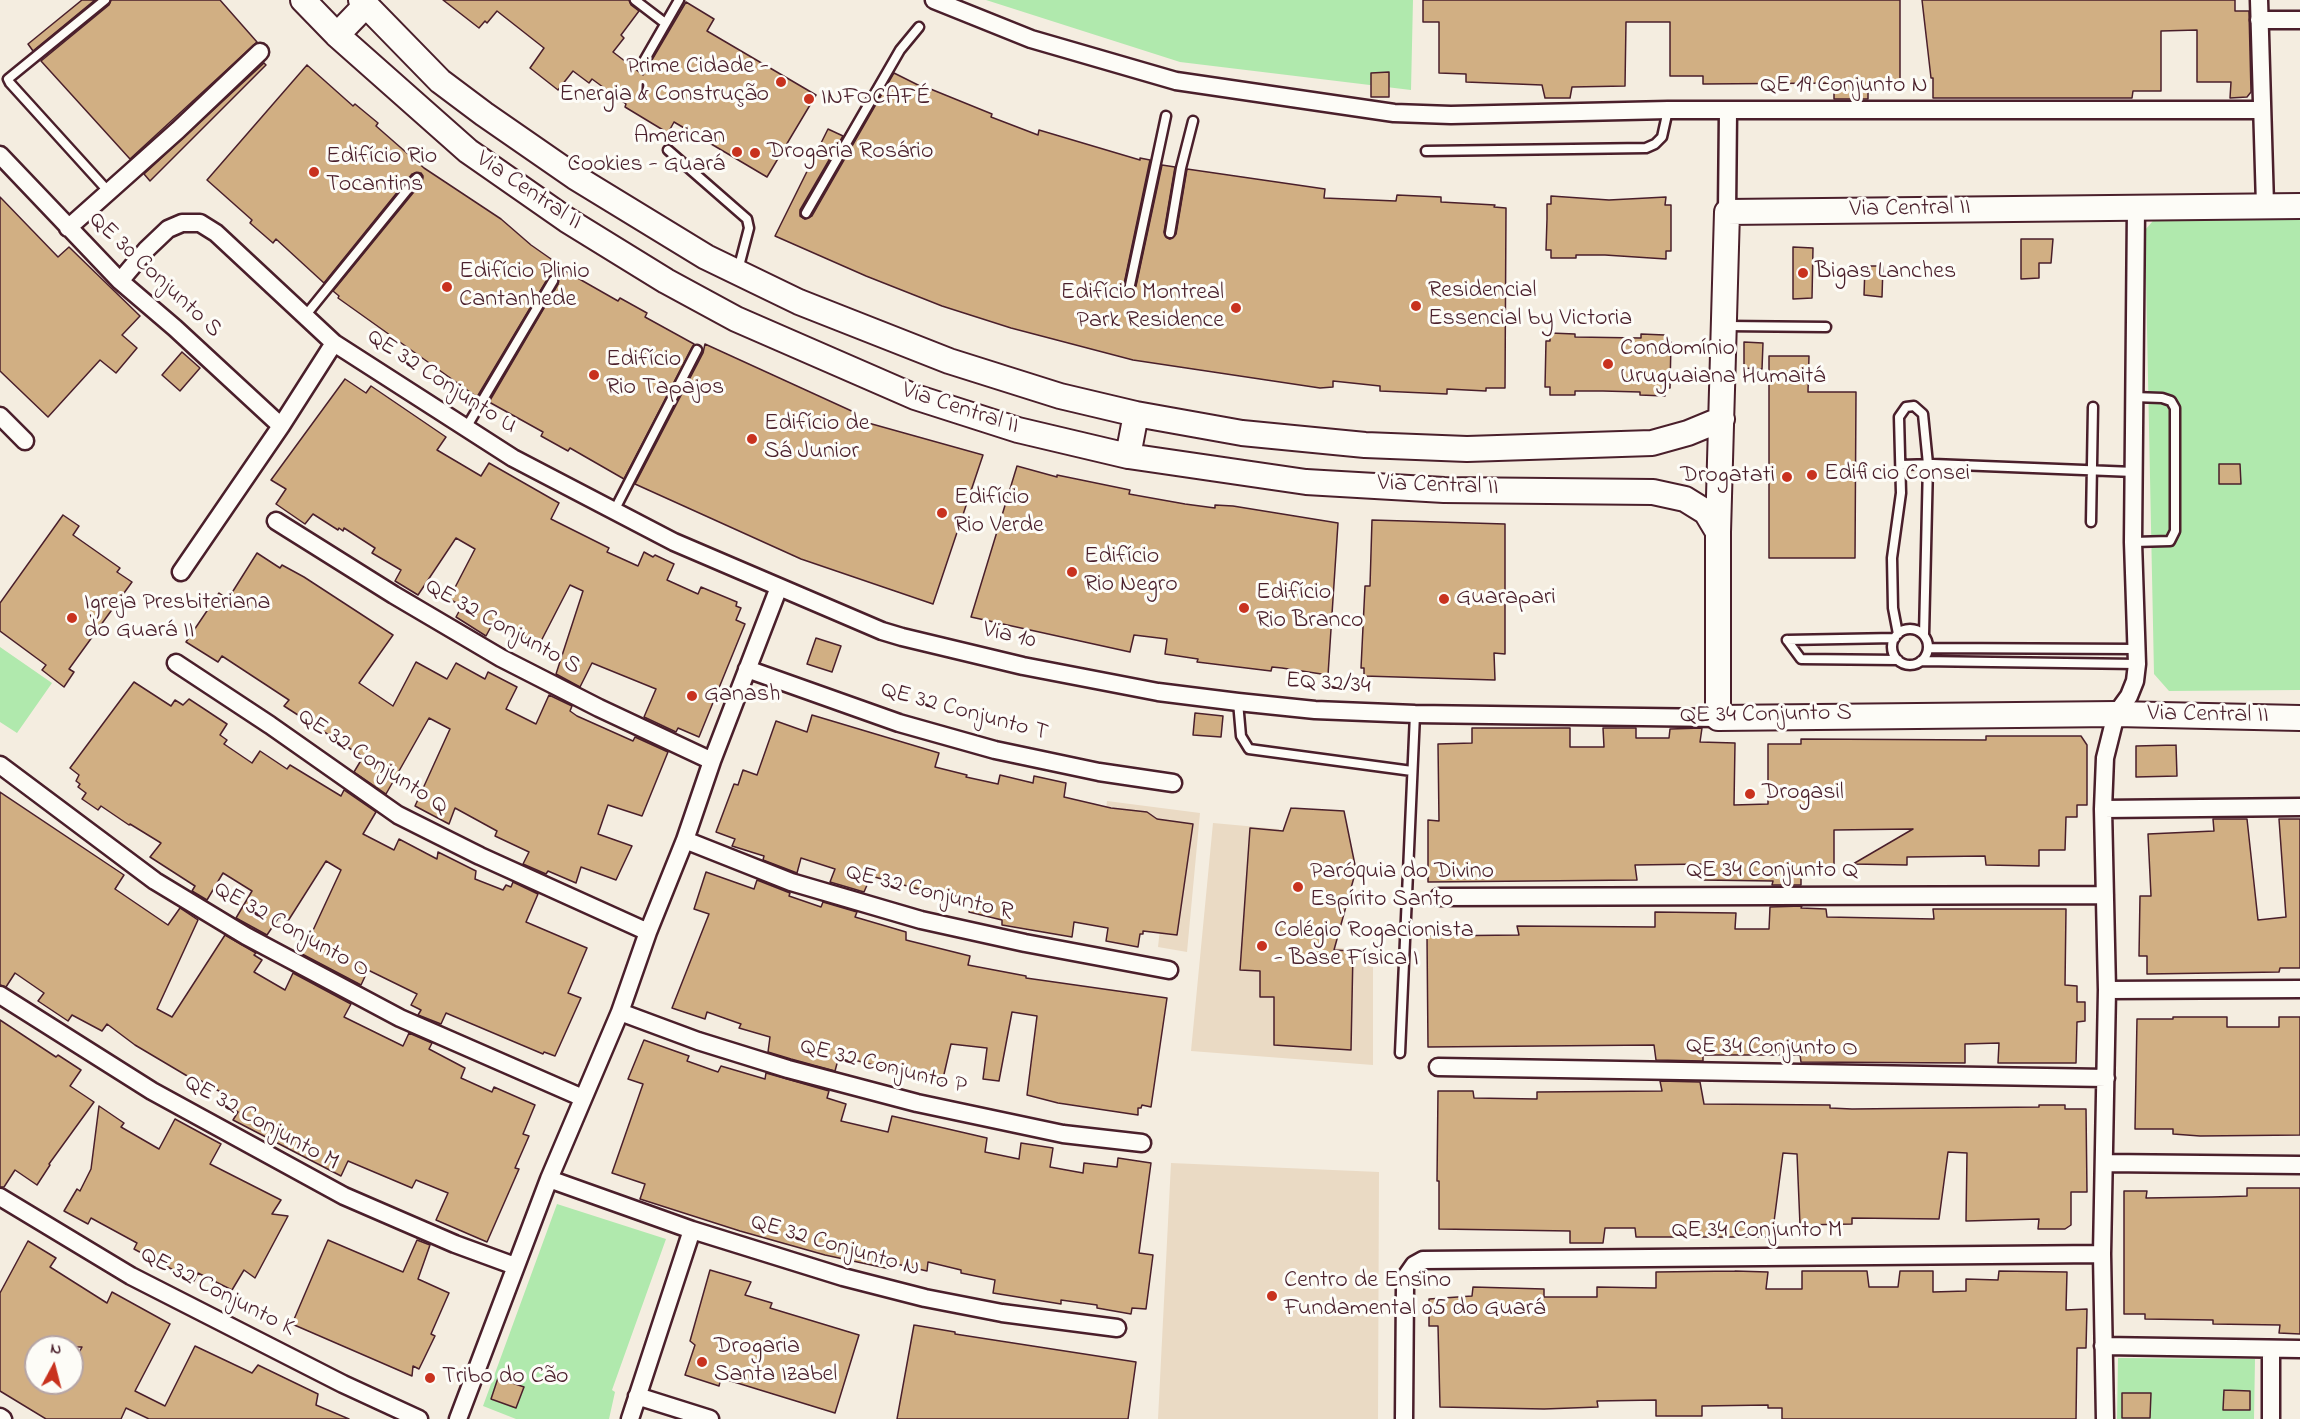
<!DOCTYPE html>
<meta charset="utf-8">
<style>
body{margin:0}
#map{position:relative;width:2300px;height:1419px;overflow:hidden;background:#f4ede0;font-family:"Indie Flower",sans-serif}
canvas{display:block}
.north{position:absolute;left:24px;top:1335px;width:60px;height:60px;box-sizing:border-box;background:#fdfcf7;border:2px solid #b5a4a5;border-radius:50%;rotate:7deg;font-size:16px;font-weight:700;line-height:24px;text-align:center;color:#4a1f2b}
.north::after{content:'';display:block;margin:auto;width:21px;height:27px;background:#c8321e;clip-path:polygon(50% 0,100% 100%,50% 72%,0 100%)}
</style>
<div id="map">
<canvas width="2300" height="1419"></canvas>
<div class="north">N</div>
</div>
<script>
const g = document.querySelector('canvas').getContext('2d');
g.lineJoin = 'round';
function fillPath(path, color) {
  g.fillStyle = color;
  g.fill(path, 'evenodd');
}
function poly(rows) {
  const path = new Path2D();
  for (const r of rows) {
    if (r.length === 3) {
      path.moveTo(r[0] + r[2], r[1]);
      path.arc(r[0], r[1], r[2], 0, 2 * Math.PI);
      continue;
    }
    path.moveTo(r[0], r[1]);
    for (let i = 2; i < r.length; i += 2) path.lineTo(r[i], r[i + 1]);
  }
  return path;
}
function trace(path, color, width, dash) {
  g.strokeStyle = color;
  g.lineWidth = width;
  g.lineCap = dash ? 'butt' : 'round';
  g.setLineDash(dash || []);
  g.stroke(path);
}
function label(font, color, halo, rows, align = 'center') {
  g.font = font + ' "Indie Flower",sans-serif';
  g.lineWidth = 6;
  g.setLineDash([]);
  g.textBaseline = 'middle';
  g.strokeStyle = halo;
  g.fillStyle = color;
  for (const [text, x, y, turn = 0] of rows) {
    g.save();
    g.translate(x, y);
    g.rotate((+turn || 0) * Math.PI / 180);
    g.textAlign = isNaN(turn) ? turn : align;
    if (halo) g.strokeText(text, 0, 0);
    g.fillText(text, 0, 0);
    g.restore();
  }
}
fillPath(poly([
 [1107,801,1200,813,1187,952,1158,947,1166,875,1099,864],
 [1213,823,1279,829,1273,940,1373,952,1373,1065,1191,1051],
 [1171,1163,1379,1172,1378,1419,1158,1419]
]), '#eadac4');
fillPath(poly([
 [986,0,1413,0,1411,90,1180,62],
 [2300,213,2300,690,2169,691,2154,674,2145,230,2159,214],
 [0,647,52,683,17,733,0,722],
 [557,1204,666,1239,612,1390,615,1392,609,1419,516,1419,483,1406],
 [2118,1358,2255,1359,2254,1419,2117,1419]
]), '#b0e9ad');
const building = poly([
 [82,0,95,0,33,51,28,44,82,0],
 [111,0,220,0,257,42,130,159,41,61,109,5,111,0],
 [443,0,629,0,631,5,639,11,621,35,624,38,613,52,643,75,686,2,714,19,707,31,816,95,767,177,674,122,668,133,625,107,626,104,592,79,589,83,573,71,558,90,530,68,544,48,497,11,487,23,485,21,479,28,443,0],
 [1423,0,1900,0,1900,84,1868,84,1868,99,1834,99,1834,83,1703,84,1703,76,1670,76,1670,22,1626,22,1625,86,1572,87,1570,98,1545,98,1542,85,1466,82,1466,74,1439,73,1439,22,1423,22,1423,0],
 [1922,0,2235,0,2235,11,2249,11,2251,92,2247,97,2230,98,2231,82,2197,82,2197,30,2161,31,2161,91,2133,91,2132,98,1933,98,1933,78,1931,78,1922,0],
 [264,63,266,65,150,181,144,174,264,63],
 [307,65,353,106,355,104,378,123,376,126,424,168,501,219,531,245,561,266,560,268,618,301,620,298,647,313,645,317,694,344,624,479,570,448,568,451,541,436,543,432,489,402,558,284,557,276,552,275,548,278,477,397,338,298,339,296,333,291,422,182,423,176,421,173,412,174,324,283,276,239,273,243,250,223,252,220,207,180,307,65],
 [1389,72,1389,97,1371,97,1371,73,1389,72],
 [894,73,928,90,928,88,992,114,991,117,1038,135,1039,130,1140,160,1140,158,1150,160,1124,284,1128,291,1132,291,1136,286,1162,165,1175,167,1164,232,1166,237,1170,239,1176,234,1187,169,1325,189,1324,198,1396,201,1397,195,1441,197,1441,202,1495,205,1494,207,1506,208,1505,388,1486,388,1486,391,1447,389,1447,394,1380,391,1380,386,1333,381,1333,387,1320,388,1133,360,1011,328,942,306,866,276,775,236,828,129,843,136,800,210,800,216,805,219,812,216,894,73],
 [1551,196,1609,200,1666,197,1665,205,1671,205,1671,251,1666,251,1666,259,1605,255,1576,255,1576,258,1551,258,1551,250,1546,250,1547,219,1547,204,1551,204,1551,196],
 [0,197,58,257,69,247,140,316,122,335,137,348,116,373,100,360,48,417,0,371,0,197],
 [2021,239,2053,239,2051,263,2039,263,2039,278,2021,279,2021,239],
 [1793,247,1813,248,1812,298,1793,299,1793,247],
 [1865,266,1883,266,1882,297,1864,295,1865,266],
 [1550,333,1575,334,1575,337,1641,338,1641,334,1665,335,1665,342,1671,342,1670,388,1665,388,1665,396,1640,395,1640,392,1603,391,1575,391,1575,395,1550,395,1550,387,1545,387,1546,341,1550,341,1550,333],
 [1744,342,1763,343,1762,369,1744,368,1744,342],
 [705,344,856,413,854,419,983,455,933,604,801,559,635,484,703,353,705,344],
 [182,352,200,368,180,391,162,375,182,352],
 [1769,356,1809,356,1808,392,1856,392,1855,558,1769,558,1769,356],
 [345,379,366,393,371,386,446,437,437,450,481,476,489,463,559,503,551,519,609,548,607,552,638,566,644,552,653,557,655,555,674,564,667,580,698,594,701,587,737,602,736,606,741,608,736,620,745,624,699,737,678,728,676,732,644,717,656,689,592,663,580,687,556,674,583,591,570,585,539,645,494,621,486,636,456,617,462,606,449,599,475,549,456,538,418,595,395,581,401,570,372,553,375,548,344,528,343,531,339,528,338,530,313,514,305,524,276,504,286,489,271,480,345,379],
 [2219,464,2240,464,2241,484,2219,484,2219,464],
 [1017,466,1057,477,1057,475,1130,490,1129,494,1185,504,1215,508,1215,505,1233,506,1338,523,1328,675,1282,668,1272,667,1271,671,1197,662,1198,659,1165,654,1167,639,1134,635,1130,652,971,617,1017,466],
 [63,515,79,526,73,535,120,568,117,572,132,582,69,669,74,672,64,687,42,670,46,665,0,631,0,603,63,515],
 [1372,520,1505,524,1505,654,1494,653,1495,680,1364,676,1364,668,1361,668,1365,586,1370,586,1372,520],
 [257,553,280,568,282,565,304,577,393,635,359,683,393,706,416,662,447,679,456,663,485,679,488,672,517,687,506,709,536,724,549,695,572,706,570,711,577,716,633,741,635,737,668,752,642,816,608,805,598,834,632,846,616,880,581,867,576,883,548,871,546,874,523,864,529,852,495,836,497,831,455,808,449,824,415,806,450,729,429,718,386,794,354,772,363,757,284,706,289,700,222,656,218,662,186,642,219,593,228,599,257,553],
 [816,638,841,646,832,672,807,664,816,638],
 [134,682,171,706,175,700,183,705,189,699,227,724,220,735,227,740,224,744,252,763,260,751,287,769,290,765,341,796,344,790,376,812,363,834,394,850,399,839,437,859,438,852,476,871,475,879,503,890,506,885,511,887,513,882,538,894,526,922,587,948,568,993,581,998,555,1056,544,1052,543,1054,446,1013,441,1024,418,1015,421,1010,411,1005,417,994,368,970,361,985,302,954,341,870,326,861,288,921,279,917,267,935,236,918,252,891,223,873,207,900,192,891,195,886,150,857,161,843,130,824,129,825,101,806,98,810,82,799,86,793,78,787,80,784,76,781,79,775,70,768,134,682],
 [1195,713,1223,716,1221,737,1193,735,1195,713],
 [812,715,939,753,935,767,967,775,966,777,998,784,1000,775,1033,783,1034,776,1066,783,1064,797,1111,808,1147,812,1157,819,1193,824,1177,935,1143,931,1143,934,1140,934,1138,947,1106,941,1108,928,1074,922,1072,937,1002,925,1002,920,969,912,972,900,937,891,936,894,871,876,864,892,830,882,835,869,801,858,797,873,763,860,764,856,732,846,735,839,716,832,734,784,738,785,743,770,757,775,776,721,807,732,812,715],
 [1472,728,1570,728,1570,747,1604,747,1603,728,1636,728,1636,738,1669,738,1670,729,1702,728,1700,742,1735,743,1734,805,1768,804,1768,744,1801,744,1801,739,1986,740,1986,736,2081,736,2087,745,2087,805,2077,805,2077,817,2066,817,2065,850,2039,850,2039,866,1986,865,1985,856,1907,857,1907,865,1853,864,1913,829,1834,830,1834,870,1801,869,1801,885,1772,885,1773,881,1702,880,1704,864,1635,865,1637,880,1428,882,1428,820,1439,821,1438,744,1472,743,1472,728],
 [2176,745,2177,776,2136,777,2136,746,2176,745],
 [0,792,124,875,115,889,168,925,180,908,198,920,157,1009,172,1017,225,935,256,953,254,955,262,960,254,972,285,990,293,973,351,1004,344,1017,403,1046,409,1033,432,1043,429,1049,465,1068,461,1078,492,1092,494,1087,535,1105,523,1134,529,1136,515,1168,519,1169,487,1242,436,1220,448,1193,416,1180,412,1188,348,1161,341,1176,233,1120,238,1112,222,1103,226,1095,196,1078,194,1080,135,1045,107,1024,102,1031,72,1015,68,1021,38,1001,44,993,15,973,6,987,0,985,0,792],
 [1291,808,1344,811,1356,870,1334,950,1353,951,1351,1050,1274,1045,1274,997,1260,997,1260,971,1240,970,1250,828,1283,831,1291,808],
 [2213,819,2247,819,2258,920,2286,917,2279,819,2300,819,2300,968,2280,968,2279,972,2147,974,2147,956,2139,956,2140,896,2151,896,2148,834,2214,831,2213,819],
 [706,872,754,889,757,880,790,893,789,896,821,907,823,902,857,912,855,917,906,932,906,940,970,956,968,965,1026,976,1026,978,1167,998,1151,1107,1142,1105,1141,1108,1138,1108,1138,1115,1058,1103,1027,1095,1037,1016,1012,1012,999,1081,983,1079,987,1048,951,1044,942,1083,839,1056,835,1071,791,1059,768,1052,770,1037,739,1028,741,1024,707,1012,705,1019,672,1008,709,914,694,909,706,872],
 [1802,906,1801,908,1826,909,1827,917,1934,919,1933,909,2066,909,2065,985,2077,986,2077,1002,2085,1002,2085,1021,2077,1022,2076,1063,1998,1063,1999,1043,1965,1044,1965,1063,1801,1062,1800,1055,1703,1055,1703,1061,1656,1060,1654,1045,1428,1047,1427,936,1519,935,1517,926,1655,927,1655,912,1736,913,1735,929,1769,929,1770,907,1802,906],
 [2173,1017,2227,1017,2227,1027,2279,1027,2279,1017,2300,1017,2300,1135,2200,1136,2173,1134,2173,1129,2135,1129,2137,1019,2173,1019,2173,1017],
 [0,1020,56,1057,58,1055,81,1070,70,1086,94,1102,49,1164,50,1165,37,1185,15,1170,4,1187,0,1187,0,1020],
 [644,1040,689,1056,687,1061,718,1072,721,1066,765,1079,766,1073,829,1091,827,1098,846,1104,841,1121,888,1132,892,1116,987,1138,985,1152,1019,1159,1021,1143,1053,1148,1050,1167,1083,1173,1084,1163,1117,1167,1118,1158,1151,1163,1139,1253,1153,1255,1146,1309,1132,1308,1131,1314,1097,1308,1097,1305,1061,1300,1061,1304,993,1293,995,1280,961,1273,961,1270,928,1262,927,1271,892,1263,890,1269,825,1255,740,1231,640,1199,645,1184,612,1173,643,1084,628,1079,644,1040],
 [1660,1081,1700,1082,1704,1104,1830,1105,1830,1108,1852,1109,2039,1107,2039,1105,2065,1105,2065,1109,2086,1109,2087,1192,2071,1192,2071,1225,2065,1229,2038,1229,2039,1219,1966,1221,1967,1153,1948,1152,1939,1219,1852,1218,1852,1224,1800,1225,1797,1154,1783,1153,1772,1237,1636,1237,1635,1228,1605,1228,1603,1243,1570,1243,1570,1231,1439,1229,1439,1181,1437,1181,1438,1091,1473,1091,1474,1098,1537,1099,1537,1092,1662,1091,1660,1081],
 [99,1106,124,1123,121,1127,159,1149,175,1119,221,1144,210,1164,281,1200,272,1214,288,1216,255,1278,244,1270,232,1290,198,1273,194,1281,134,1249,137,1243,91,1218,88,1224,64,1211,77,1189,80,1191,91,1169,99,1106],
 [2247,1188,2300,1188,2300,1334,2279,1333,2280,1325,2213,1324,2213,1320,2145,1319,2145,1314,2124,1314,2124,1191,2147,1191,2146,1198,2212,1197,2247,1196,2247,1188],
 [328,1240,403,1272,417,1240,430,1245,418,1279,449,1293,431,1334,435,1336,419,1369,413,1366,412,1376,292,1324,328,1240],
 [28,1241,56,1258,50,1267,107,1303,112,1292,170,1324,135,1391,165,1406,195,1346,252,1373,258,1365,289,1380,318,1394,316,1405,349,1419,149,1419,126,1408,121,1419,46,1419,0,1391,0,1293,28,1241],
 [36,1347,82,1347,72,1366,72,1383,36,1383,36,1347],
 [710,1270,751,1282,745,1295,772,1303,770,1308,859,1335,835,1413,721,1378,719,1386,685,1375,695,1345,690,1341,710,1270],
 [1735,1271,1768,1272,1766,1289,1802,1289,1802,1271,1867,1271,1869,1287,1898,1287,1900,1271,1933,1271,1933,1292,1966,1291,1966,1279,1998,1280,1999,1271,2067,1272,2066,1310,2087,1309,2086,1348,2077,1348,2076,1419,1782,1419,1782,1408,1768,1408,1768,1405,1702,1406,1702,1416,1656,1416,1656,1400,1597,1401,1598,1407,1544,1409,1440,1407,1438,1326,1429,1326,1429,1299,1472,1296,1473,1287,1544,1289,1544,1297,1597,1297,1597,1287,1656,1288,1656,1272,1735,1271],
 [914,1325,955,1332,955,1334,1136,1362,1128,1419,897,1419,914,1325],
 [498,1378,524,1387,516,1408,491,1399,498,1378],
 [2224,1390,2250,1391,2250,1410,2223,1410,2224,1390],
 [2122,1393,2151,1393,2150,1418,2122,1418,2122,1393]
]);
fillPath(building, '#d1af83');
trace(building, '#4a1f2b', 1.5);
const lane = poly([
 [105,0,8,79,10,83,108,191],
 [635,0,665,23],
 [644,61,679,0],
 [668,150,747,219,749,228,738,270],
 [1426,151,1646,148,1655,144,1662,137,1668,110],
 [806,213,900,50,919,27],
 [1170,233,1181,168,1193,121],
 [1130,285,1166,116],
 [305,316,417,178],
 [1727,326,1826,327],
 [466,428,553,281],
 [1901,465,1933,464,2134,472],
 [614,511,697,350],
 [2091,522,2093,407],
 [2133,542,2170,541,2175,531,2175,408,2171,401,2162,398,2134,397],
 [1910,647,18],
 [1898,634,1893,608,1892,558,1901,493,1899,417,1906,407,1914,406,1923,414,1928,464,1924,635],
 [1787,640,1801,659,1898,660],
 [1787,640,1895,638],
 [1928,648,2137,649],
 [1921,661,2137,664],
 [1238,702,1241,736,1249,749,1412,771],
 [1400,1053,1415,714]
]);
const street = poly([
 [934,0,1031,39,1176,81,1394,113,1451,115,1668,110,2262,110],
 [2259,0,2265,205],
 [2259,20,2300,20],
 [0,155,120,281,175,328,281,426],
 [1727,212,1728,112],
 [68,228,178,130,260,52],
 [120,281,147,249,168,229,182,223,200,223,216,233,334,343,513,458,674,542,882,631,902,637,1023,666,1158,692,1238,702,1315,710,1415,714,1718,718],
 [0,416,25,441],
 [276,521,394,595,501,658,599,708,712,761],
 [181,572,281,426,334,343],
 [176,663,270,725,398,815,480,856,648,932],
 [747,669,899,723,995,750,1099,772,1173,783],
 [0,765,155,881,246,936,400,1018,583,1098],
 [2103,809,2300,807],
 [685,840,791,882,921,920,1025,943,1169,970],
 [1439,897,2105,895],
 [2107,990,2300,989],
 [0,995,152,1091,344,1196,455,1244,515,1266],
 [620,1012,698,1041,788,1069,917,1103,1063,1134,1142,1143],
 [1438,1067,2106,1078],
 [2104,1163,2300,1165],
 [549,1179,692,1230,843,1277,925,1298,1002,1313,1117,1328],
 [0,1197,131,1276,343,1384,419,1419],
 [2103,1346,2300,1349],
 [637,1396,710,1419],
 [0,1417,3,1419],
 [458,1419,549,1179,620,1012,648,932,685,840,712,761,779,587],
 [630,1419,692,1230],
 [1404,1419,1405,1286,1407,1275,1414,1265,1423,1260,2102,1254],
 [2105,1419,2102,1254,2107,990,2103,809,2105,758,2116,714,2129,696,2135,681,2137,664,2133,542,2136,208],
 [2271,1419,2271,1350]
]);
const secondary = poly([
 [303,0,337,35,468,151,567,220,666,281,736,319,915,397,1018,430,1128,456,1306,482,1444,490,1653,492,1685,499,1706,512,1718,532],
 [361,0,440,81,484,114,575,177,706,257,799,302,949,361,1060,396,1136,414,1242,433,1365,445,1467,449,1652,443,1688,433,1722,419],
 [337,35,366,5],
 [2300,206,1727,212,1718,532,1718,718,2116,714,2300,718],
 [1128,456,1136,414]
]);
trace(lane, '#4a1f2b', 13);
trace(street, '#4a1f2b', 21);
trace(secondary, '#4a1f2b', 28);
trace(lane, '#fdfcf7', 8);
trace(street, '#fdfcf7', 16);
trace(secondary, '#fdfcf7', 24);
for (const [x, y, r, color] of [
 [781,82,6,"#c8321e"],
 [809,99,6,"#c8321e"],
 [737,152,6,"#c8321e"],
 [755,153,6,"#c8321e"],
 [314,172,6,"#c8321e"],
 [1803,273,6,"#c8321e"],
 [447,287,6,"#c8321e"],
 [1416,306,6,"#c8321e"],
 [1236,308,6,"#c8321e"],
 [1608,364,6,"#c8321e"],
 [594,375,6,"#c8321e"],
 [752,439,6,"#c8321e"],
 [1812,475,6,"#c8321e"],
 [1787,477,6,"#c8321e"],
 [942,513,6,"#c8321e"],
 [1072,572,6,"#c8321e"],
 [1444,599,6,"#c8321e"],
 [1244,608,6,"#c8321e"],
 [72,618,6,"#c8321e"],
 [692,696,6,"#c8321e"],
 [1750,794,6,"#c8321e"],
 [1298,887,6,"#c8321e"],
 [1262,946,6,"#c8321e"],
 [1272,1296,6,"#c8321e"],
 [702,1362,6,"#c8321e"],
 [430,1378,6,"#c8321e"]
]) {
  const dot = new Path2D();
  dot.arc(x, y, r, 0, 2 * Math.PI);
  g.fillStyle = color;
  g.fill(dot);
  trace(dot, '#fdfcf7', 2);
}
label('24px', '#4a1f2b', '#fdfcf7', [
 ["Prime Cidade -",769,68,"right"],
 ["Energia & Construção",769,96,"right"],
 ["INFOCAFÉ",821,99],
 ["American",725,138,"right"],
 ["Cookies - Guará",725,166,"right"],
 ["Drogaria Rosário",767,153],
 ["Edifício Rio",326,158],
 ["Tocantins",326,186],
 ["Edifício Plinio",459,273],
 ["Cantanhede",459,301],
 ["Bigas Lanches",1815,273],
 ["Residencial",1428,292],
 ["Essencial by Victoria",1428,320],
 ["Edifício Montreal",1224,294,"right"],
 ["Park Residence",1224,322,"right"],
 ["Condomínio",1620,350],
 ["Uruguaiana Humaitá",1620,378],
 ["Edifício",606,361],
 ["Rio Tapajos",606,389],
 ["Edifício de",764,425],
 ["Sá Junior",764,453],
 ["Edificio Consei",1824,475],
 ["Drogatati",1775,477,"right"],
 ["Edifício",954,499],
 ["Rio Verde",954,527],
 ["Edifício",1084,558],
 ["Rio Negro",1084,586],
 ["Edifício",1256,594],
 ["Rio Branco",1256,622],
 ["Guarapari",1456,599],
 ["Igreja Presbiteriana",84,604],
 ["do Guará II",84,632],
 ["Ganash",704,696],
 ["Drogasil",1762,794],
 ["Paróquia do Divino",1310,873],
 ["Espírito Santo",1310,901],
 ["Colégio Rogacionista",1274,932],
 ["- Base Física I",1274,960],
 ["Centro de Ensino",1284,1282],
 ["Fundamental 05 do Guará",1284,1310],
 ["Drogaria",714,1348],
 ["Santa Izabel",714,1376],
 ["Tribo do Cão",442,1378]
], 'left');
label('24px', '#4a1f2b', '#fdfcf7', [
 ["QE 19 Conjunto N",1844,87],
 ["Via Central II",528,192,34],
 ["Via Central II",1910,210,-1],
 ["QE 30 Conjunto S",154,276,43],
 ["QE 32 Conjunto U",441,383,33],
 ["Via Central II",960,410,18],
 ["Via Central II",1438,487,2],
 ["QE 32 Conjunto S",502,628,29],
 ["Via 10",1009,637,13],
 ["EQ 32/34",1328,685,4],
 ["QE 32 Conjunto T",964,713,15],
 ["QE 34 Conjunto S",1766,716,-1],
 ["Via Central II",2208,716,1],
 ["QE 32 Conjunto Q",372,763,33],
 ["QE 34 Conjunto Q",1772,872],
 ["QE 32 Conjunto R",929,894,14],
 ["QE 32 Conjunto O",291,931,29],
 ["QE 34 Conjunto O",1772,1049,1],
 ["QE 32 Conjunto P",883,1068,14],
 ["QE 32 Conjunto M",261,1124,29],
 ["QE 34 Conjunto M",1757,1232],
 ["QE 32 Conjunto N",835,1247,16],
 ["QE 32 Conjunto K",217,1293,27]
]);
</script>
